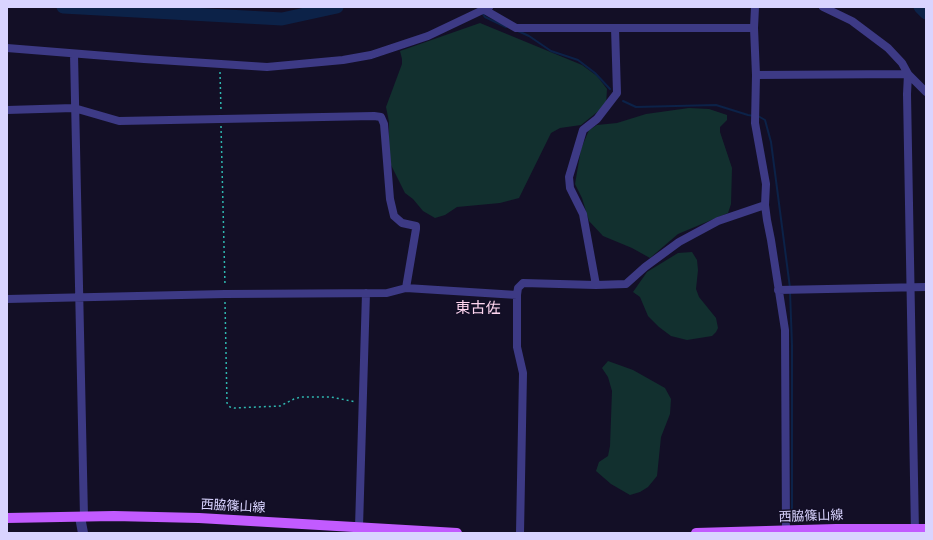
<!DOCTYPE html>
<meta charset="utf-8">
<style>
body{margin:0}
#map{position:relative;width:933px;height:540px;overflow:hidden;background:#130f26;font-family:"Nunito Sans",sans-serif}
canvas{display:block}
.frame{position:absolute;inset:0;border:8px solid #d9d4ff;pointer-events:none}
</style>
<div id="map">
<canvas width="933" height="540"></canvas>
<div class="frame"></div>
</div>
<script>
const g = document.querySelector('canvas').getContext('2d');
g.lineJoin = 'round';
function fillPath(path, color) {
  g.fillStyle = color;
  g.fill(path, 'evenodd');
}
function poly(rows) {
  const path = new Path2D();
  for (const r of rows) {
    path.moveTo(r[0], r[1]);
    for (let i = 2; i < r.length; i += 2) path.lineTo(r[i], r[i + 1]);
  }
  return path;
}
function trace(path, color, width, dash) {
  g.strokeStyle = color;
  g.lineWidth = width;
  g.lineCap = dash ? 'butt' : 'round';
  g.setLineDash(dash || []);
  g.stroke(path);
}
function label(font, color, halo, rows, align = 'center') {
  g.font = font + ' "Nunito Sans","Noto Sans JP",sans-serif';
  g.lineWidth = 3;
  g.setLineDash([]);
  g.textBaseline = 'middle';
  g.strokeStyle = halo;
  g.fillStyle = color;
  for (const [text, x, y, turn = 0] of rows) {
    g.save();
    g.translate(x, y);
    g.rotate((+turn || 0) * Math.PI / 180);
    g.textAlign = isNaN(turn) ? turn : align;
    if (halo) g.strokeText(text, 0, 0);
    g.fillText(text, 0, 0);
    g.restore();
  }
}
fillPath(poly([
 [480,23,582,65,597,76,607,89,606,105,581,125,560,128,551,133,519,198,500,203,457,207,445,215,435,218,423,211,413,199,405,193,389,161,389,122,386,107,402,64,402,59,400,51],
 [689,108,709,109,727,115,727,120,720,127,720,132,732,168,731,204,728,213,678,234,650,258,632,248,603,236,589,221,582,198,575,184,581,149,589,130,597,125,617,123,646,114],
 [692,252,697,260,698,270,696,289,699,297,716,318,718,328,716,332,712,336,687,340,671,336,659,327,648,316,640,297,633,292,647,272,678,253],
 [608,361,633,370,665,388,671,399,670,414,661,437,657,476,648,487,640,492,630,495,611,484,596,471,599,462,608,456,610,446,612,391,608,377,602,368]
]), '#12302f');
trace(poly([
 [483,14,485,17,506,27],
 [518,31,529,36,551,51,578,60,595,73,610,89],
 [623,101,636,107,716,105,748,115,754,116],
 [758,116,765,120,771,142,790,288],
 [790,292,792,345,792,521]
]), '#0c2248', 2);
trace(poly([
 [63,7,282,19,337,7],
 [920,7,926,13]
]), '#0c2248', 13);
trace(poly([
 [220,72,221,112],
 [221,126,225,286],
 [225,302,227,403,230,407,234,408,280,406,294,399,301,397,331,397,356,402]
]), '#2fb8b0', 1.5, [2, 3]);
trace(poly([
 [755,7,754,28,756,75,755,123,766,184,765,205,767,220,771,240,785,330,786,533],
 [823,7,852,21,888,48,902,63,908,74,926,92],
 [483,9,516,28,754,28],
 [7,48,144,59,267,67,343,60,371,55,428,36,489,7],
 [74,54,84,517],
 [908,74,907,94,915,533],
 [756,75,908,74],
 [7,110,74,108,119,121,374,116,381,117,384,124,390,199,394,216,402,223,416,226,416,229,406,288],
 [596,285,583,214,570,188,569,177,583,130,597,119,617,93,615,28],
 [778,290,926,287],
 [7,299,225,294,387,293,406,288,517,295],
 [359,527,366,293],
 [520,533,523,373,517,347,517,295,518,288,523,283,596,285,626,284,645,267,679,242,718,221,765,205]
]), '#3d3a85', 8);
trace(poly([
 [80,517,83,533]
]), '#3d3a85', 10);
trace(poly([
 [7,518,114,516,199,518,457,533],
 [696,533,836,529,926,529]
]), '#c25bff', 10);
label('13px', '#d9d4ff', '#130f26', [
 ["西脇篠山線",233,507,3],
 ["西脇篠山線",811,517,-2]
]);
label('15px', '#ffd6f0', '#130f26', [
 ["東古佐",478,309]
]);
</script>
